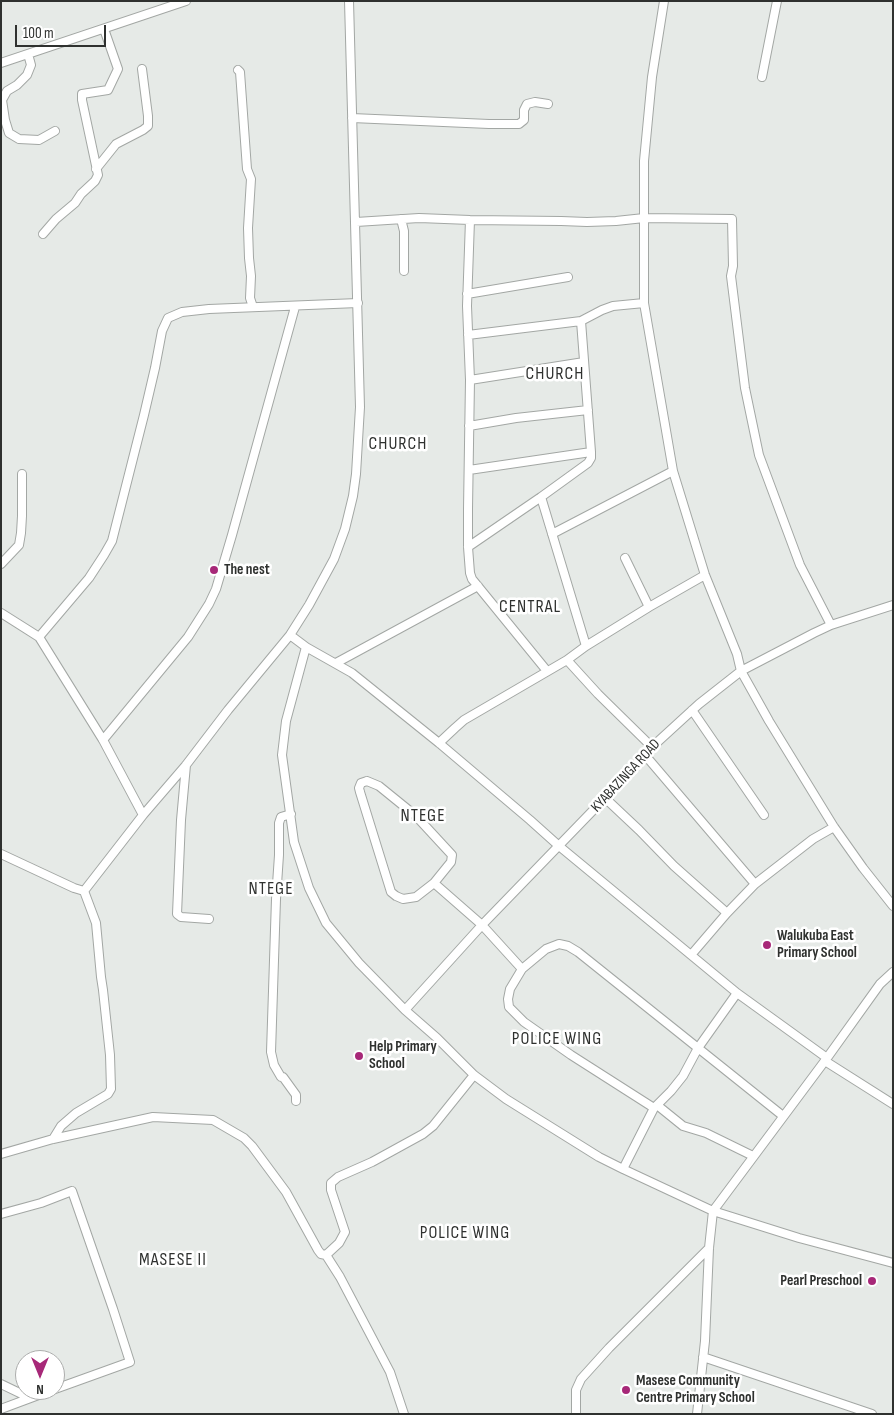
<!DOCTYPE html>
<style>
body{margin:0}
#map{position:relative;width:894px;height:1415px;overflow:hidden;background:#e6eae7;font-family:"Sofia Sans Condensed",sans-serif}
canvas{display:block}
.frame{position:absolute;inset:0;border:2px solid #2f312f;pointer-events:none}
.north{position:absolute;left:15px;top:1350px;width:50px;height:50px;box-sizing:border-box;background:#fff;border:1px solid #acadac;border-radius:50%;rotate:180deg;font-size:14px;font-weight:700;line-height:20px;text-align:center;color:#2f312f}
.north::after{content:'';display:block;margin:auto;width:18px;height:22px;background:#a72878;clip-path:polygon(50% 0,100% 100%,50% 72%,0 100%)}
.scale{position:absolute;left:15px;top:25px;width:91px;height:22px;box-sizing:border-box;border:2px solid #2f312f;border-top:0;padding-left:6px;font-size:15px;line-height:18px;white-space:nowrap;color:#2f312f;-webkit-text-stroke:4px #fff;paint-order:stroke}
</style>
<div id="map">
<canvas width="894" height="1415"></canvas>
<div class="frame"></div>
<div class="north">N</div>
<div class="scale">100 m</div>
</div>
<script>
const g = document.querySelector('canvas').getContext('2d');
g.lineJoin = 'round';
function poly(rows) {
  const path = new Path2D();
  for (const r of rows) {
    path.moveTo(r[0], r[1]);
    for (let i = 2; i < r.length; i += 2) path.lineTo(r[i], r[i + 1]);
  }
  return path;
}
function trace(path, color, width, dash) {
  g.strokeStyle = color;
  g.lineWidth = width;
  g.lineCap = dash ? 'butt' : 'round';
  g.setLineDash(dash || []);
  g.stroke(path);
}
function label(font, color, halo, rows, align = 'center') {
  g.font = font + ' "Sofia Sans Condensed",sans-serif';
  g.lineWidth = 5;
  g.setLineDash([]);
  g.textBaseline = 'middle';
  g.strokeStyle = halo;
  g.fillStyle = color;
  for (const [text, x, y, turn = 0] of rows) {
    g.save();
    g.translate(x, y);
    g.rotate((+turn || 0) * Math.PI / 180);
    g.textAlign = isNaN(turn) ? turn : align;
    if (halo) g.strokeText(text, 0, 0);
    g.fillText(text, 0, 0);
    g.restore();
  }
}
const minor = poly([
 [664,1,652,77,644,161,644,303,673,471,705,575,737,654,741,671,769,721,834,827,863,868,893,906],
 [28,54,31,65,27,75,17,85,7,91,2,100,5,120,9,133,19,139,39,140,55,131],
 [1,63,186,1],
 [238,70,240,72,247,169,251,179,248,228,249,258,251,276,250,298,253,307],
 [762,77,777,1],
 [352,118,489,124,519,124,524,120,524,110,527,104,535,102,548,104],
 [96,169,116,144,143,130,148,126,148,116,142,69],
 [401,219,404,231,404,271],
 [470,220,467,306,470,380,468,509,468,547,470,573,472,579,547,671],
 [356,222,419,218,470,220,561,221,587,222,616,221,644,218,732,219,733,266,731,276,745,388,759,455,800,565,831,625],
 [43,234,56,219,75,203,81,194,95,181,98,175,82,100,82,94,108,90,118,69,104,29],
 [467,294,568,277],
 [468,335,581,321],
 [470,380,584,362],
 [469,426,516,418,588,410],
 [469,470,591,452],
 [541,497,586,646],
 [552,534,673,471],
 [468,547,541,497,588,463,591,458,591,452,581,321,602,310,613,306,644,303],
 [625,558,649,607],
 [1,564,19,545,21,533,22,516,22,474],
 [1,613,39,637,103,740,143,815],
 [290,635,306,647,352,673,439,743,530,820,559,846,737,993,827,1058],
 [39,637,89,578,104,555,112,541,144,415,155,368,162,331,168,318,182,312,209,309,358,303],
 [306,647,286,721,282,755,294,842,309,888,326,923,359,963,405,1010,437,1038,474,1075,506,1099,599,1157,623,1169,713,1211,799,1238,893,1263],
 [567,660,586,646,649,607,705,575],
 [336,663,478,586],
 [692,710,764,815],
 [103,740,188,637,209,604,216,589,232,535,295,307],
 [439,743,455,728,464,720,567,660,598,694,652,747],
 [645,755,755,884],
 [186,765,181,820,177,914,181,917,209,919],
 [367,781,379,786,416,816,452,855,451,862,434,883,416,897,403,899,396,896,391,892,360,792,359,788,361,783,367,781],
 [605,798,639,830,674,866,727,913],
 [291,814,281,817,279,823,279,855,276,899,271,1052,274,1065,281,1077,283,1077,296,1095,296,1101],
 [1,854,74,888,84,891,143,815,186,765,228,710,290,635,309,605,334,559,345,529,353,496,356,474,360,407,349,1],
 [434,883,482,925,522,969],
 [691,955,727,913,755,884,813,839,834,827],
 [405,1010,482,925,605,798,652,747,699,704,741,671,814,633,831,625,893,605],
 [825,1061,893,1104],
 [657,1105,683,1126,706,1133,753,1156],
 [654,1108,571,1055,524,1022,509,1007,508,999,510,989,522,969,546,949,559,944,568,946,578,952,783,1116],
 [53,1139,61,1126,76,1113,108,1094,111,1089,110,1055,103,990,101,977,96,923,84,891],
 [1,1154,53,1139,153,1117,213,1120,244,1138,252,1146,286,1192,318,1250,321,1254,326,1255],
 [623,1169,654,1108,671,1091,683,1076,698,1048,737,993],
 [1,1214,41,1203,72,1191,113,1309,130,1362,55,1389],
 [703,1357,872,1414],
 [1,1384,30,1398],
 [1,1409,52,1390],
 [404,1414,390,1372,340,1277,326,1255,339,1243,345,1232,331,1190,331,1183,338,1177,372,1162,423,1134,433,1126,474,1075],
 [576,1414,576,1390,581,1379,609,1348,709,1248],
 [697,1414,705,1341,709,1248,713,1211,827,1058,880,984,893,972]
]);
trace(minor, '#a3a7a4', 10);
trace(minor, '#fff', 8);
for (const [x, y, r, color] of [
 [214,570,5,"#a72878"],
 [767,945,5,"#a72878"],
 [359,1056,5,"#a72878"],
 [872,1281,5,"#a72878"],
 [626,1390,5,"#a72878"]
]) {
  const dot = new Path2D();
  dot.arc(x, y, r, 0, 2 * Math.PI);
  g.fillStyle = color;
  g.fill(dot);
  trace(dot, '#fff', 2);
}
label('bold 15px', '#2f312f', '#fff', [
 ["The nest",224,570],
 ["Walukuba East",777,936],
 ["Primary School",777,953],
 ["Help Primary",369,1047],
 ["School",369,1064],
 ["Pearl Preschool",862,1281,"right"],
 ["Masese Community",636,1381],
 ["Centre Primary School",636,1398]
], 'left');
label('15px', '#2f312f', '#fff', [
 ["KYABAZINGA ROAD",626,776,-47]
]);
g.letterSpacing = '1px';
label('18px', '#2f312f', '#fff', [
 ["CHURCH",555,374],
 ["CHURCH",398,444],
 ["CENTRAL",530,607],
 ["NTEGE",423,816],
 ["NTEGE",271,889],
 ["POLICE WING",557,1039],
 ["POLICE WING",465,1233],
 ["MASESE II",173,1260]
]);
g.letterSpacing = '0px';
</script>
